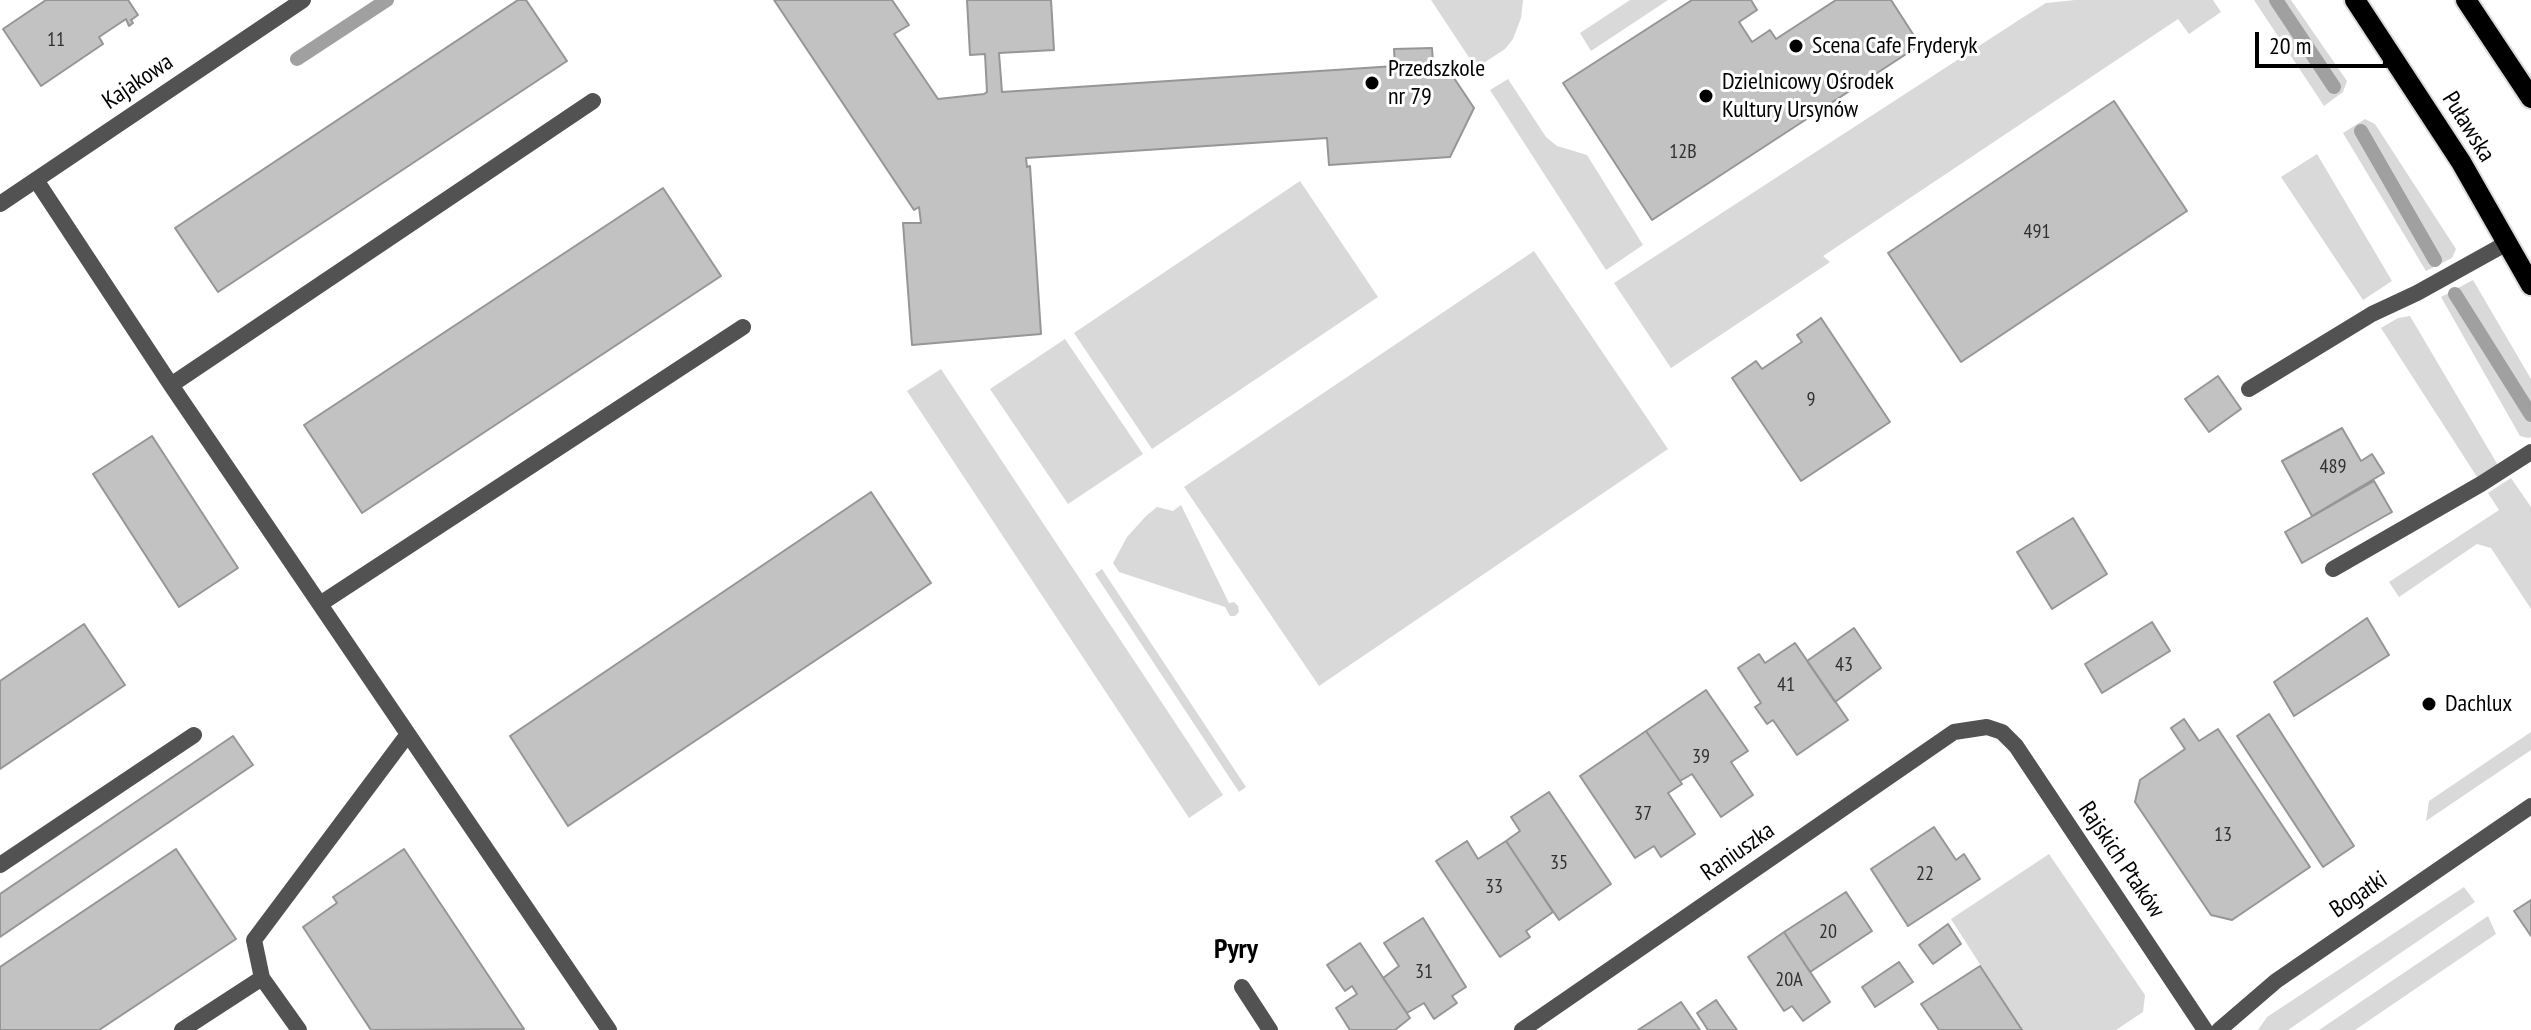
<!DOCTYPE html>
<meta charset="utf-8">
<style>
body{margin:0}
#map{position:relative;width:2531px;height:1030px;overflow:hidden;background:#fff;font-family:"PT Sans Narrow",sans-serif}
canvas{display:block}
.scale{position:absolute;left:2255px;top:32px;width:132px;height:36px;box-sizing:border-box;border:4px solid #000;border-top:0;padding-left:10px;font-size:24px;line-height:28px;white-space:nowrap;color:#000;-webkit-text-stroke:6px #fff;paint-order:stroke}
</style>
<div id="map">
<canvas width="2531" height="1030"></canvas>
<div class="scale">20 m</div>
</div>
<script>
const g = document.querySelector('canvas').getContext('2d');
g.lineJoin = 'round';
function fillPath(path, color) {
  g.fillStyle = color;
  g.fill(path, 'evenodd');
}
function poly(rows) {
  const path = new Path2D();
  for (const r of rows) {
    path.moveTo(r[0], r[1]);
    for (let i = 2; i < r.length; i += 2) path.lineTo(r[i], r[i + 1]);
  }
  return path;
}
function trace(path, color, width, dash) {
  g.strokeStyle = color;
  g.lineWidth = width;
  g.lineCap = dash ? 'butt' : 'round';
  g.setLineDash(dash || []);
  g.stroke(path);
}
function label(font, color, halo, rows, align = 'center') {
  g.font = font + ' "PT Sans Narrow",sans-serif';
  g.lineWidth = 6;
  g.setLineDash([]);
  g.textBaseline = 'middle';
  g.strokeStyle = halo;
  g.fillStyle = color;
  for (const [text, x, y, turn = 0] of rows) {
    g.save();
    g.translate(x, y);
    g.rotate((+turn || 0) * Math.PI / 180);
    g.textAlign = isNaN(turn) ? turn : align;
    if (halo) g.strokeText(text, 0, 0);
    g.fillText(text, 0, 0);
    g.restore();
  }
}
fillPath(poly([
 [1431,0,1523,0,1523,1,1521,18,1513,39,1505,49,1476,68],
 [1630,0,1668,0,1591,51,1580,33],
 [2075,0,2213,0,2221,12,2189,34,2178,19,1823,256,1830,262,1671,368,1614,283,2022,18,2046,3],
 [2254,0,2291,0,2347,81,2343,92,2324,106],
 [1508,79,1546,137,1557,146,1587,155,1643,245,1606,270,1490,90],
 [2365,119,2375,124,2456,249,2452,258,2426,271,2343,133],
 [2317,154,2392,281,2363,300,2281,177],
 [1300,181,1378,297,1152,449,1074,333],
 [1534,251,1668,449,1319,686,1184,487],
 [2473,280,2531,379,2531,437,2528,438,2520,436,2441,297],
 [2410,316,2499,467,2479,480,2381,328,2398,318],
 [1065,339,1143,454,1068,504,990,389],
 [941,369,1223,795,1189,818,907,391],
 [2511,478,2531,507,2531,609,2491,548,2477,544,2399,597,2389,582,2499,510,2488,493],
 [1181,505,1229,603,1234,602,1238,606,1239,612,1235,616,1230,616,1225,607,1119,572,1113,563,1127,537,1146,516,1157,507,1173,511],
 [1102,569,1246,787,1239,792,1095,574],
 [2531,732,2531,750,2426,821,2429,801],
 [2049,854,2145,995,2143,1012,2116,1030,2022,1030,1951,919],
 [2464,887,2475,902,2288,1030,2258,1030,2267,1017],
 [2488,916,2496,934,2355,1030,2319,1030]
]), '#d9d9d9');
trace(poly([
 [2276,0,2334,87],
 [297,59,387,0],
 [2361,131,2435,260],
 [2455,294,2531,415]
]), '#a0a0a0', 14);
const building = poly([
 [46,0,128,0,138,15,131,20,133,23,129,26,126,19,99,37,103,44,41,86,3,29,46,0],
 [518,0,526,0,567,61,218,292,175,228,518,0],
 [774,0,892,0,909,25,894,34,938,99,984,94,987,92,985,54,970,55,967,0,1051,0,1054,50,999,53,1002,92,1395,66,1394,49,1432,48,1433,63,1444,63,1474,108,1450,157,1329,165,1327,138,1026,158,1027,167,1030,166,1041,334,912,345,903,223,921,223,919,207,914,210,774,0],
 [1692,0,1751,0,1757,10,1739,22,1752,42,1770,30,1776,39,1836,0,1891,0,1920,45,1652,220,1563,83,1692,0],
 [2114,101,2187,211,1961,362,1888,253,2114,101],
 [663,188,721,276,362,513,304,425,663,188],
 [1821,318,1890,422,1801,481,1732,378,1756,361,1762,369,1802,342,1797,335,1821,318],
 [2218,376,2241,409,2209,432,2185,399,2218,376],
 [2342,428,2361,461,2372,454,2384,473,2312,516,2282,461,2342,428],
 [152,436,238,568,179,607,93,474,152,436],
 [2374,481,2392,512,2302,563,2285,532,2374,481],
 [871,492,931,583,568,826,510,736,871,492],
 [2073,518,2107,574,2052,609,2017,552,2073,518],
 [2367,618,2389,655,2294,716,2274,682,2367,618],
 [2152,622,2170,651,2102,693,2085,664,2152,622],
 [84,624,125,685,0,769,0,681,84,624],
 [1854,628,1881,668,1835,702,1807,661,1854,628],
 [1795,643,1848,720,1797,755,1773,720,1767,724,1755,707,1761,703,1738,668,1759,654,1765,663,1795,643],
 [1706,690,1748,751,1731,762,1753,795,1721,817,1692,774,1680,781,1646,731,1706,690],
 [2269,714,2354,846,2323,867,2237,736,2269,714],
 [2184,719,2199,741,2218,729,2310,867,2232,920,2211,915,2135,802,2140,780,2185,749,2171,728,2184,719],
 [1646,731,1682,784,1668,793,1695,834,1661,857,1654,846,1635,858,1580,776,1646,731],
 [233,736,253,765,0,937,0,894,233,736],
 [1549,792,1611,884,1559,920,1506,841,1520,831,1511,817,1549,792],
 [1934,827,1956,860,1964,854,1980,879,1908,926,1871,869,1934,827],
 [1467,841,1478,859,1506,841,1553,912,1526,931,1530,937,1500,957,1436,861,1467,841],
 [176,849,236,939,99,1030,0,1030,0,967,176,849],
 [404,849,524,1029,371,1030,303,927,337,903,333,897,404,849],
 [1846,892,1872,931,1810,972,1784,932,1846,892],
 [2531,900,2531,936,2514,911,2531,900],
 [1423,918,1466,987,1452,996,1457,1003,1434,1019,1424,1003,1407,1013,1383,978,1399,966,1384,943,1423,918],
 [1948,924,1961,944,1933,964,1919,945,1948,924],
 [1784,932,1830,1002,1803,1021,1792,1006,1784,1011,1748,957,1784,932],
 [1360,943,1410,1018,1395,1030,1350,1030,1336,1008,1357,994,1352,986,1345,991,1327,965,1360,943],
 [1899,962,1913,982,1875,1007,1862,987,1899,962],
 [1980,966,2022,1030,1939,1030,1921,1004,1980,966],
 [1716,1000,1737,1030,1708,1030,1697,1013,1716,1000],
 [1681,1002,1700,1030,1638,1030,1681,1002]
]);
fillPath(building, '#c2c2c2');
trace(building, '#969696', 2);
const primary = poly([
 [2355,0,2461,162,2531,285],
 [2466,0,2531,98]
]);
trace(primary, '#dbdbdb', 24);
trace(poly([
 [36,180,171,385,609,1030],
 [171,385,593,101],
 [2249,389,2372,314,2417,293,2507,243],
 [2333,569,2481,484,2531,452],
 [320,604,743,327],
 [0,865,194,735],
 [262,978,254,940,408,734],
 [1242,987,1270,1030],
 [182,1030,262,978,299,1030]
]), '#525252', 16);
trace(poly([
 [0,204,303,0],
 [1522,1030,1954,732,1987,727,2002,732,2016,746,2205,1030],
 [2219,1030,2276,981,2531,806]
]), '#525252', 16);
trace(primary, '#000', 20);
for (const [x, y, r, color] of [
 [1796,46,8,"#000"],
 [1372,83,8,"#000"],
 [1706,96,8,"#000"],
 [2429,704,8,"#000"]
]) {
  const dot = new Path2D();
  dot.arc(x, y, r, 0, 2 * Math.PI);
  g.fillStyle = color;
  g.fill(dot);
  trace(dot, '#fff', 3);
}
label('20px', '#303030', null, [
 ["11",56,40],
 ["12B",1683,152],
 ["491",2037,232],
 ["9",1811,400],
 ["489",2333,467],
 ["43",1844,665],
 ["41",1786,685],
 ["39",1701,757],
 ["37",1643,814],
 ["13",2223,835],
 ["35",1559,863],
 ["22",1925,874],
 ["33",1494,887],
 ["20",1828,932],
 ["31",1424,972],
 ["20A",1789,980]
]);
label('24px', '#000', '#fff', [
 ["Scena Cafe Fryderyk",1812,46],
 ["Przedszkole",1388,69],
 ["nr 79",1388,97],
 ["Dzielnicowy Ośrodek",1722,82],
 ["Kultury Ursynów",1722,110],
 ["Dachlux",2445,704]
], 'left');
label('24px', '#000', '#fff', [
 ["Kajakowa",138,82,-34],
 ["Puławska",2468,127,58],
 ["Raniuszka",1738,852,-35],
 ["Rajskich Ptaków",2121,860,56],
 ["Bogatki",2359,895,-34]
]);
label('bold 28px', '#000', '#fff', [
 ["Pyry",1236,950]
]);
</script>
